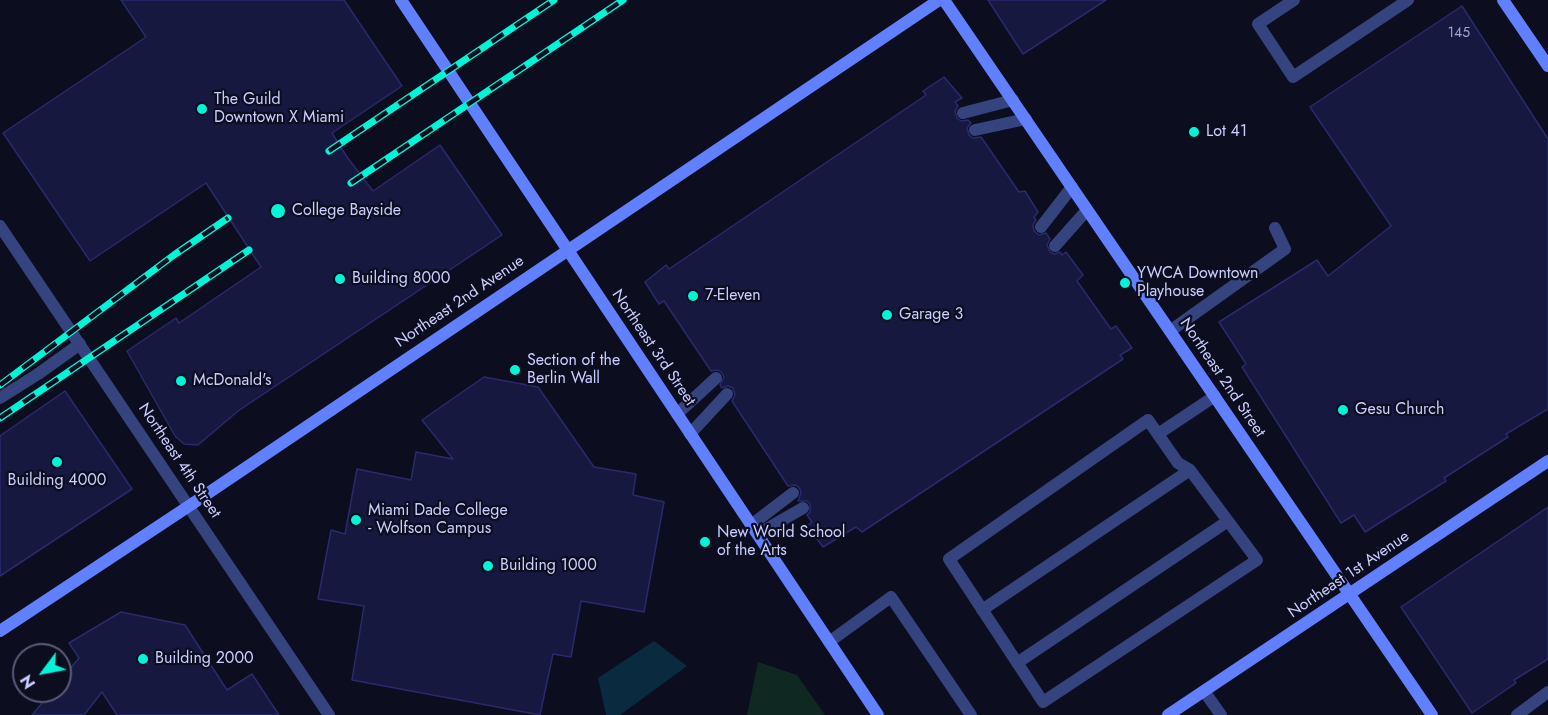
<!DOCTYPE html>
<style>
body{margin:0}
#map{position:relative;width:1548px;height:715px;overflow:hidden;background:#0c0d1f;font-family:Jost,sans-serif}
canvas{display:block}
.north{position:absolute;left:12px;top:643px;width:60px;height:60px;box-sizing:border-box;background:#0c0d1f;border:2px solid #585b79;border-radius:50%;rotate:238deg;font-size:16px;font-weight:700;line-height:24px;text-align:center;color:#cacfff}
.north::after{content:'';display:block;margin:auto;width:21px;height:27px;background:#00f5d8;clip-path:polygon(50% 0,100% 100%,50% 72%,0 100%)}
</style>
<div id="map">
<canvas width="1548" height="715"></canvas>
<div class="north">N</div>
</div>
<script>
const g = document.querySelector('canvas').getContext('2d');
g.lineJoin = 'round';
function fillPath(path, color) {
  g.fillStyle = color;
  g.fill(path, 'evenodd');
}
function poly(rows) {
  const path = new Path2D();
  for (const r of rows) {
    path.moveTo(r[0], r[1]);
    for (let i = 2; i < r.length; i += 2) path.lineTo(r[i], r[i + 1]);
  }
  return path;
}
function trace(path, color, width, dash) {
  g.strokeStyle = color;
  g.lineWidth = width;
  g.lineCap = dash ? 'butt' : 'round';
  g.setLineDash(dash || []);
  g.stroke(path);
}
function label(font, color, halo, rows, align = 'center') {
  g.font = font + ' Jost,sans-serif';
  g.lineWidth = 4.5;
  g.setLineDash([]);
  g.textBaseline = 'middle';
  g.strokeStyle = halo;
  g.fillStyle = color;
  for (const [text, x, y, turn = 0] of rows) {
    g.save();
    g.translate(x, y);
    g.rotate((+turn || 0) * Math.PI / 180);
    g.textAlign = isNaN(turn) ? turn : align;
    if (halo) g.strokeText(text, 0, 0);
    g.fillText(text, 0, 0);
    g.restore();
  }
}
fillPath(poly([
 [758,662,797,675,825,715,747,715]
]), '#0f2922');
fillPath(poly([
 [654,641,687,666,620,715,606,715,598,678]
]), '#0a2a40');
const building = poly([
 [121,0,344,0,402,86,332,133,347,157,373,191,440,145,502,235,238,411,198,445,184,444,175,436,127,351,176,318,179,323,261,267,206,183,90,261,3,133,146,37,121,0],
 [988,0,1106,0,1023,54,988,0],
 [1462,6,1548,139,1548,409,1506,434,1508,437,1444,478,1446,481,1365,532,1354,515,1341,523,1242,367,1246,364,1219,322,1317,260,1328,276,1391,226,1310,107,1462,6],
 [944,77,962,98,955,102,958,106,955,111,957,118,961,121,968,120,971,123,967,128,969,135,973,138,981,137,1019,192,1025,191,1038,212,1034,217,1036,220,1033,225,1034,231,1039,235,1046,233,1050,239,1047,245,1050,252,1054,254,1060,252,1062,255,1066,252,1083,275,1077,281,1111,329,1116,326,1132,348,1120,355,1123,359,862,532,856,527,823,547,807,526,812,522,807,515,810,512,810,504,807,501,798,501,801,493,800,489,796,485,788,486,732,401,735,395,733,388,728,386,722,388,720,385,724,377,722,373,718,370,711,371,664,301,659,304,645,282,666,265,669,269,926,95,923,91,944,77],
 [484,377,538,387,594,467,636,474,633,495,664,502,644,612,581,601,571,657,553,654,540,715,352,680,364,606,318,599,331,530,345,534,357,469,411,480,416,452,453,459,422,420,484,377],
 [65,391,132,489,0,576,0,436,65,391],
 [1548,507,1548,659,1514,680,1516,683,1472,713,1401,607,1548,507],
 [121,612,185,625,227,690,252,674,279,715,117,715,102,692,84,715,32,715,52,691,60,691,60,681,79,658,69,643,121,612]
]);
fillPath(building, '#171840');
trace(building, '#292a6d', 1.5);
trace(poly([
 [1294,0,1258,24,1293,77,1408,0],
 [963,113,1013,100],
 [975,130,1026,119],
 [1041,227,1072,187],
 [1055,246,1087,210],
 [1170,331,1285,249,1275,228],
 [0,398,38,374,80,344],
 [677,414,716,378],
 [1148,420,1178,463,1190,470,1257,560,1043,702,949,559,1148,420],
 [690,434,727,394],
 [1158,434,1215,396],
 [751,525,793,493],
 [758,534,803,508],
 [982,610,1190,470],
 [829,642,891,597,971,715],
 [1017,663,1228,521],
 [1204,691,1221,715],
 [1517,715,1548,692]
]), '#35437f', 12);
trace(poly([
 [0,226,329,715]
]), '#35437f', 12);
trace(poly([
 [401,0,878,715],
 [944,0,1432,715],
 [1503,0,1548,66],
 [0,631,189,506,939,0],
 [1168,715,1548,461]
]), '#6180ff', 12);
const rail = poly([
 [329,151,554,0],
 [351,183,623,0],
 [0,385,174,255,228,218],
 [0,418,249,250]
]);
trace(rail, '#00f5d8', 7);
trace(rail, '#0c0d1f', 4.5, [14]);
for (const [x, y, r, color] of [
 [202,109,6,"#00f5d8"],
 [1194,132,6,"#00f5d8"],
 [278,211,8,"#00f5d8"],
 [340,279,6,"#00f5d8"],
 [1125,283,6,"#00f5d8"],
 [693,296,6,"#00f5d8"],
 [887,315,6,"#00f5d8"],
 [515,370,6,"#00f5d8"],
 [181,381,6,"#00f5d8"],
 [1343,410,6,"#00f5d8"],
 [57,462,6,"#00f5d8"],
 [356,520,6,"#00f5d8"],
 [705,542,6,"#00f5d8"],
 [488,566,6,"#00f5d8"],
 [143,659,6,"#00f5d8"]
]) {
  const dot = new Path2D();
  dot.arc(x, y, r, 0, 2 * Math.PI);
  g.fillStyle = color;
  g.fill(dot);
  trace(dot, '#0c0d1f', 2);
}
label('14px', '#9da1cf', null, [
 ["145",1459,34]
]);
label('16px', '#cacfff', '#0c0d1f', [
 ["The Guild",214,100],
 ["Downtown X Miami",214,118],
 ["Lot 41",1206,132],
 ["College Bayside",292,211],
 ["YWCA Downtown",1137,274],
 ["Playhouse",1137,292],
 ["Building 8000",352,279],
 ["7-Eleven",705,296],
 ["Garage 3",899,315],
 ["Section of the",527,361],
 ["Berlin Wall",527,379],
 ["McDonald's",193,381],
 ["Gesu Church",1355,410],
 ["Building 4000",57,481,"center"],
 ["Miami Dade College",368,511],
 ["- Wolfson Campus",368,529],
 ["New World School",717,533],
 ["of the Arts",717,551],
 ["Building 1000",500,566],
 ["Building 2000",155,659]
], 'left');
label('16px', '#cacfff', '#0c0d1f', [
 ["Northeast 2nd Avenue",460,302,-34],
 ["Northeast 3rd Street",653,348,56],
 ["Northeast 2nd Street",1222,378,56],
 ["Northeast 4th Street",179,461,56],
 ["Northeast 1st Avenue",1349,575,-34]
]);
</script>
